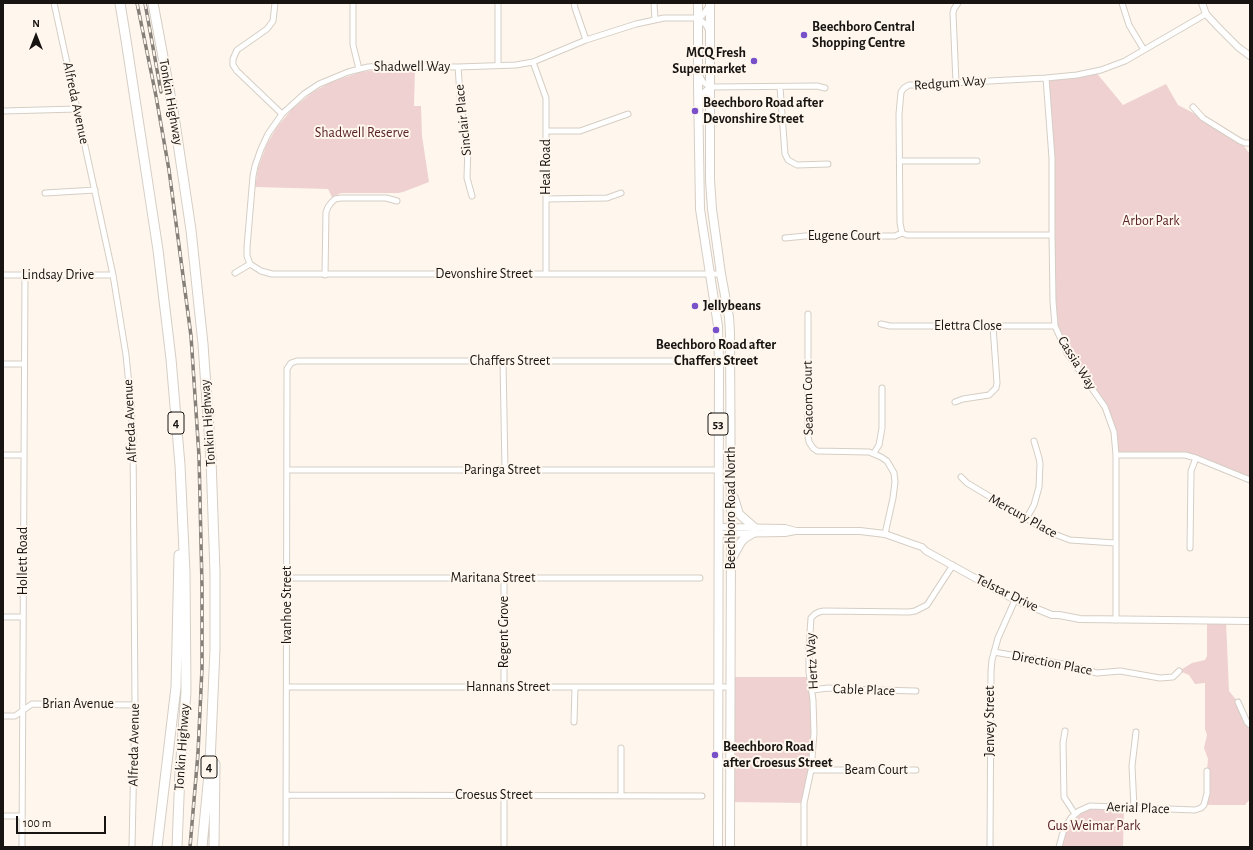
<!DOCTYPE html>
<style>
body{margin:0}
#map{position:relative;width:1253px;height:850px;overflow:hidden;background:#fff7ee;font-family:"Alegreya Sans",sans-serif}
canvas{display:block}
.frame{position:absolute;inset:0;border:4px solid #171411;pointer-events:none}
.north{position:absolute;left:16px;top:16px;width:40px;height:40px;-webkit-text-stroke:3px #fff7ee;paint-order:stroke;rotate:0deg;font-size:11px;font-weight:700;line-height:16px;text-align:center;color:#171411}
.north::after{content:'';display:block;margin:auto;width:14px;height:18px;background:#171411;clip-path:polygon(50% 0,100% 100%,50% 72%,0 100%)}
.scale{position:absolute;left:16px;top:816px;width:90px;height:18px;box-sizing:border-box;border:2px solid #171411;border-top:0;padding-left:5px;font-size:12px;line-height:14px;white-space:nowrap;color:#171411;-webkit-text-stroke:3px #fff7ee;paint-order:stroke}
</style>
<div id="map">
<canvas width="1253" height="850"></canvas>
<div class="frame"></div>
<div class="north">N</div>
<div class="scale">100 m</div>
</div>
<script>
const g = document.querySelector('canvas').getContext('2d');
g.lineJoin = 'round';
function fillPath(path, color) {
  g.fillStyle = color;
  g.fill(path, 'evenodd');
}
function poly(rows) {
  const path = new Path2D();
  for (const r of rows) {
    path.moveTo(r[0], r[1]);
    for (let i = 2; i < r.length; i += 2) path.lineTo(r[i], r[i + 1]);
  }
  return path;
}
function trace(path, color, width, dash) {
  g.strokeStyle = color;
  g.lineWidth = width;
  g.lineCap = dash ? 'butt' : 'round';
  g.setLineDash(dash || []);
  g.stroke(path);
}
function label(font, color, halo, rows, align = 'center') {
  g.font = font + ' "Alegreya Sans",sans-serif';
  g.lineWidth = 4;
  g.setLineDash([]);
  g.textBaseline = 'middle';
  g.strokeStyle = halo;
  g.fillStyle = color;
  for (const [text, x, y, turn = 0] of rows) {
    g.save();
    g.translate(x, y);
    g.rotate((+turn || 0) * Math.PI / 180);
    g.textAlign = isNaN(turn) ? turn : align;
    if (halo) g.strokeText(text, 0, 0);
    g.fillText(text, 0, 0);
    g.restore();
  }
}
fillPath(poly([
 [383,69,415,69,414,106,421,106,422,136,429,182,403,192,398,193,341,193,332,197,328,189,255,187,258,168,267,144,277,127,292,109,313,92,331,82,361,72],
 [1095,71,1123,105,1166,84,1178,105,1203,118,1240,141,1250,154,1250,480,1185,455,1116,455,1108,416,1067,353,1055,326,1052,158,1046,78],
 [1207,621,1226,621,1229,691,1238,702,1250,725,1250,799,1245,805,1204,805,1208,759,1204,748,1207,735,1205,729,1205,683,1195,684,1189,675,1179,671,1192,663,1205,660,1207,656],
 [730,677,810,677,814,733,804,803,730,802],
 [1085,808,1124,808,1123,847,1059,847,1067,824]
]), '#eed1d0');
const minor = poly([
 [54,3,113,275,126,355,131,405,133,436,135,705,132,847],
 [275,3,273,21,267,29,237,50,233,59,233,65,237,71,282,114],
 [353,3,353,45,359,69],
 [498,3,498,65],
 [574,3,575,8,586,40],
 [654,3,655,19],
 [1122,3,1129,25,1144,50],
 [709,6,702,16,698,18,664,18,636,24,586,40,533,62,516,65,458,67,382,66,368,67,348,72,319,84,304,94,282,114,268,134,261,149,255,166,253,176,247,247,247,256,250,264,261,271,272,274,721,274],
 [698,18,706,25,709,31],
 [533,62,546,98,546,274],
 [458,67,461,108,468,144,467,178,472,196],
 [699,74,703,82,710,87],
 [1046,78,1052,158,1052,235,1053,301,1055,326,1067,353,1105,407,1114,432,1116,455,1116,620],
 [956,83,953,13,954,9,958,3],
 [710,87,817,86,825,88],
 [780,87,785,154,788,160,797,165,828,164],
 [699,102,704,92,710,87],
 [1193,107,1203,118,1240,141,1245,143,1250,143],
 [3,111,77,109],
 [546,131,580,131,628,114],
 [900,161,977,161],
 [45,193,95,190],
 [546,199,607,198,621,193],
 [1052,235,907,235,902,233,900,223,899,114,901,92,904,88,909,85,914,85,1046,78,1077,75,1101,70,1125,61,1206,14],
 [785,238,805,236,895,236,902,233],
 [235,273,250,264],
 [3,275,113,275],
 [325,275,326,212,328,207,331,203,335,199,341,198,386,198,397,201],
 [808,314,808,436,809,442,813,448,817,451,869,452,881,457,887,461,894,473,895,482,893,498,885,534],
 [881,324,890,326,1055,326],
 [503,361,505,470],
 [3,364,24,364],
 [955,402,963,399,989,395,996,388,997,383,993,326],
 [874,453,879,445,882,428,882,388],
 [3,455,23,455],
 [1116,455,1185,455,1196,458,1250,480],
 [287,470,718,470],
 [961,477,967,483,1049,532,1070,540,1115,543],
 [1026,519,1034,505,1039,487,1040,464,1039,458,1034,441],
 [1190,548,1191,471,1196,458],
 [287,578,700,578],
 [504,578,504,686],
 [3,617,23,617],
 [994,652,1063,664,1097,673,1120,671,1160,678,1173,677,1179,671],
 [287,687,730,687],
 [813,690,828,688,841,689,916,691],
 [1238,702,1247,722,1250,725],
 [3,716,15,716,32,704,135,705],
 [574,722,575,687],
 [1065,731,1063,743,1064,797,1075,814],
 [621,748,621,796],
 [811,770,916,770],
 [286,795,702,796],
 [1134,808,1132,766,1136,732],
 [3,816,22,816],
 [22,847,25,275],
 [286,847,287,374,287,369,291,363,297,361,730,361],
 [504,847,504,795],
 [804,847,804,803,811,770,814,733,813,700,809,672,809,648,811,618,815,614,819,612,824,611,909,612,915,611,927,605,953,565],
 [990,847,991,671,992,660,998,638,1015,600],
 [1059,847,1064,829,1071,818,1079,811,1090,806,1195,810,1201,808,1204,805,1207,793,1207,771]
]);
const tertiary = poly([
 [1202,3,1206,14,1219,28,1238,47,1250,56],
 [719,527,785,528,796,531,860,531,885,534,913,544,922,547,926,551,1015,600,1052,615,1059,615,1080,619,1250,621],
 [719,534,785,533,795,531]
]);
const primary = poly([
 [698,3,698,86,700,209,718,326,719,361,718,847],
 [710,3,710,180,712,209,721,274,729,317,730,333,731,534,730,847],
 [734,498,739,514,755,528],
 [732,558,741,542,745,538,753,533]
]);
const motorway = poly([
 [120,3,126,40,158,250,171,359,180,465,185,573,186,692,180,772,177,847],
 [153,3,174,116,191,230,203,344,211,459,215,573,215,649,210,763,202,847],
 [157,847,176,687,179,555],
 [214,847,215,764]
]);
trace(minor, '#d5cec4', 7);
trace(tertiary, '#d5cec4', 8);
trace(primary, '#d5cec4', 10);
trace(motorway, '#d5cec4', 11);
trace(minor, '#fff', 5);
trace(tertiary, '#fff', 6);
trace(primary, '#fff', 8);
trace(motorway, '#fff', 9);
const rail = poly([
 [137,3,156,96,169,170,191,336,199,456,202,586,202,668,198,753,190,847],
 [145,3,161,92]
]);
trace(rail, '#847f79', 3.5);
trace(rail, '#fff7ee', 2, [6]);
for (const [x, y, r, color] of [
 [804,35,4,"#7850c9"],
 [754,61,4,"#7850c9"],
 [695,111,4,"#7850c9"],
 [695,306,4,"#7850c9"],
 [716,330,4,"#7850c9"],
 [715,755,4,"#7850c9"]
]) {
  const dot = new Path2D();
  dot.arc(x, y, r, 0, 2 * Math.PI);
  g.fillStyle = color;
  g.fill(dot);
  trace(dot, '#fff7ee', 1.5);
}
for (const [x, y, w] of [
 [176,423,16],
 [718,424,20],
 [209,767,16]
]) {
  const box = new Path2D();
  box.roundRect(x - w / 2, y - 11, w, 22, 3);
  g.fillStyle = '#fff7ee';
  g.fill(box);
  trace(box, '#171411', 1);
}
label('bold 13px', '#171411', null, [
 ["4",176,423],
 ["53",718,424],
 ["4",209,767]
]);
label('bold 14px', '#171411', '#fff7ee', [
 ["Beechboro Central",812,27],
 ["Shopping Centre",812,43],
 ["MCQ Fresh",746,53,"right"],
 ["Supermarket",746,69,"right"],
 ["Beechboro Road after",703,103],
 ["Devonshire Street",703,119],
 ["Jellybeans",703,306],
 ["Beechboro Road after",716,345,"center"],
 ["Chaffers Street",716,361,"center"],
 ["Beechboro Road",723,747],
 ["after Croesus Street",723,763]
], 'left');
label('14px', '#171411', '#fff7ee', [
 ["Shadwell Way",412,67],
 ["Redgum Way",950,83,-4],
 ["Tonkin Highway",171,102,80],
 ["Alfreda Avenue",76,103,78],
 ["Sinclair Place",463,120,-96],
 ["Heal Road",546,167,-90],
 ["Eugene Court",844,236],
 ["Devonshire Street",484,274],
 ["Lindsay Drive",58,275],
 ["Elettra Close",968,326],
 ["Chaffers Street",510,361],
 ["Cassia Way",1077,363,58],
 ["Seacom Court",808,398,-91],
 ["Alfreda Avenue",130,421,-93],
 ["Tonkin Highway",208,423,-94],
 ["Paringa Street",502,470],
 ["Beechboro Road North",731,508,-90],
 ["Mercury Place",1023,516,29],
 ["Hollett Road",23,561,-90],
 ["Maritana Street",493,578],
 ["Telstar Drive",1007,593,26],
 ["Ivanhoe Street",287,605,-90],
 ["Regent Grove",504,632,-90],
 ["Hertz Way",812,661,-93],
 ["Direction Place",1052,663,11],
 ["Hannans Street",508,687],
 ["Cable Place",864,690,2],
 ["Brian Avenue",78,704],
 ["Jenvey Street",990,721,-90],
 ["Alfreda Avenue",134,745,-89],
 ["Tonkin Highway",182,747,-86],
 ["Beam Court",876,770],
 ["Croesus Street",494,795],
 ["Aerial Place",1138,808,2]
]);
label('14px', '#5a2326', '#fff7ee', [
 ["Shadwell Reserve",362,133],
 ["Arbor Park",1151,221],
 ["Gus Weimar Park",1094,826]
]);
</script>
